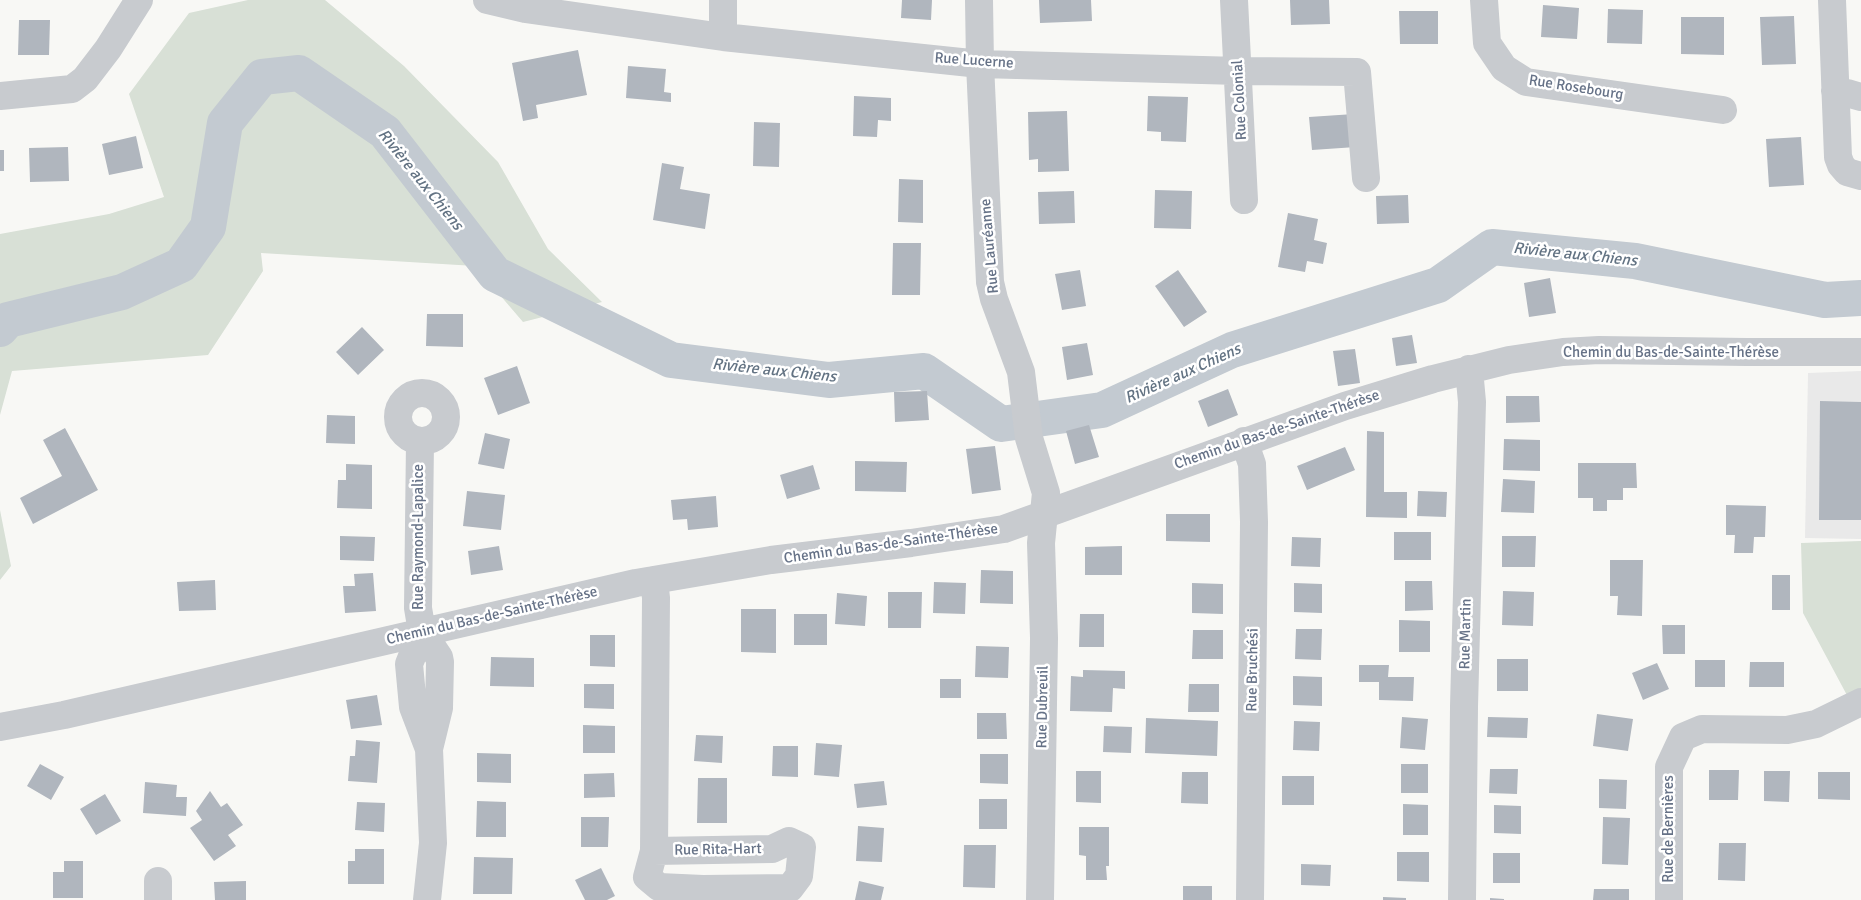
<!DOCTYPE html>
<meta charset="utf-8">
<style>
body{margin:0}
canvas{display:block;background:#f8f8f5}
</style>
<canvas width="1861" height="900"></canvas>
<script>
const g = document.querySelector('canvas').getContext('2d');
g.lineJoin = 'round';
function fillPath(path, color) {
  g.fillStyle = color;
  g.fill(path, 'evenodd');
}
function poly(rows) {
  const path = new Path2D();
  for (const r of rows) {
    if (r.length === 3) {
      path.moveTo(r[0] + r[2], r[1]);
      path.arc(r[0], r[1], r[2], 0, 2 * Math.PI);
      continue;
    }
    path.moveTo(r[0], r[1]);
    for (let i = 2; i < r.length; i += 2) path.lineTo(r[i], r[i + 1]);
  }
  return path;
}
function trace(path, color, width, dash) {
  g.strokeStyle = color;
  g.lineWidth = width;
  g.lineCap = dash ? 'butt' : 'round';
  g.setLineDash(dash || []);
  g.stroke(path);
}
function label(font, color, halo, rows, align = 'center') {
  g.font = font + ' Signika,sans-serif';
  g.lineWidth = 5;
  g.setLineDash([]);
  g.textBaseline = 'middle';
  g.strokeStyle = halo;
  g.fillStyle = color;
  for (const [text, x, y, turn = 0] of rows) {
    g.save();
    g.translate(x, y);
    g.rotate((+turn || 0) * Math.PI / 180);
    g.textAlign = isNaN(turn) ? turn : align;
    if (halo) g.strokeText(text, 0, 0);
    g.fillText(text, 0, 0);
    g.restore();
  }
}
fillPath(poly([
 [1861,371,1861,539,1805,538,1808,373]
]), '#e9e9e9');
fillPath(poly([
 [248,0,325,0,404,66,498,162,548,249,602,302,523,322,475,266,261,253,263,271,208,355,12,371,0,415,0,234,109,214,164,197,129,94,189,13],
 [0,510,11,566,0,580],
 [1861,541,1861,693,1849,699,1803,613,1801,543]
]), '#d8e0d6');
trace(poly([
 [0,329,8,320,122,292,181,265,208,227,225,123,262,77,299,73,385,132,495,274,671,360,829,380,924,371,1001,424,1102,410,1232,350,1438,285,1492,247,1635,261,1825,300,1861,298]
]), '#c3cad1', 36);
fillPath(poly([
 [902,0,932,0,931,20,901,18],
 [1039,0,1091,0,1092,21,1040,23],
 [1290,0,1329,0,1330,24,1291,25],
 [1543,5,1579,8,1577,39,1541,37],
 [1608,9,1643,10,1642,44,1607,43],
 [1399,11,1438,11,1438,44,1400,44],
 [1794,16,1796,64,1762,65,1760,17],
 [1681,17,1724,17,1724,55,1681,54],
 [19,20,50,20,49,55,18,55],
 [578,50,587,95,536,105,538,118,523,121,512,63],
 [628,66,666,69,664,92,671,93,671,102,626,98],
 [854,96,891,98,891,121,878,120,877,137,853,136],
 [1148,96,1188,97,1186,142,1161,141,1161,132,1147,131],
 [1067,111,1069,171,1038,172,1038,159,1029,160,1028,112],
 [1354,114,1356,147,1312,150,1309,117],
 [754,122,780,123,779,167,753,166],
 [136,136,143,168,109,175,102,144],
 [1801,137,1804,185,1769,187,1766,139],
 [68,147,69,181,30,182,29,148],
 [0,150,4,150,4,171,0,171],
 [662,163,684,167,680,189,710,194,705,229,653,220],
 [899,179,923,180,923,223,898,222],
 [1155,190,1192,191,1191,229,1154,228],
 [1074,191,1075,223,1039,224,1038,192],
 [1408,195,1409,223,1377,224,1376,196],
 [1288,213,1318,219,1314,240,1327,243,1323,264,1307,261,1305,272,1278,267],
 [893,243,921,243,920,295,892,295],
 [1080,270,1086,306,1062,310,1055,274],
 [1178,270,1207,312,1184,327,1155,286],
 [1550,278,1556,313,1529,317,1524,283],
 [427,314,463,314,463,347,426,346],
 [362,327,384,350,358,375,336,352],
 [1412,335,1417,363,1396,366,1392,338],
 [1087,343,1093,375,1067,380,1062,347],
 [1355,349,1360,383,1338,386,1333,351],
 [517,366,530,403,498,415,484,378],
 [1228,389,1238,415,1208,427,1198,401],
 [927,391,929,420,895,422,894,392],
 [1506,396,1539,396,1540,422,1506,423],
 [1820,401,1861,402,1861,520,1819,520],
 [327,415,355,416,355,444,326,443],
 [1089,425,1099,457,1075,464,1066,431],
 [65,428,98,490,33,524,20,498,62,476,43,440],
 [1367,431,1384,432,1384,492,1407,492,1407,518,1366,517],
 [485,433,510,439,504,469,478,464],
 [1504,439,1540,440,1540,471,1503,470],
 [995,446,1001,490,972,494,966,449],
 [1345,447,1355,470,1307,490,1297,466],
 [855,461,907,462,906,492,855,491],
 [1578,463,1636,463,1637,488,1623,488,1623,500,1607,500,1607,511,1593,511,1593,498,1578,498],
 [346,464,372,465,372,509,337,508,338,480,346,480],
 [813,465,820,489,787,499,780,475],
 [1503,479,1535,481,1534,513,1501,512],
 [467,491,505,495,501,530,463,526],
 [1418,491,1447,492,1446,517,1417,516],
 [716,496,718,527,688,530,687,519,673,520,671,500],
 [1726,505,1766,506,1765,537,1754,537,1753,553,1734,553,1735,535,1726,535],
 [1166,514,1210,514,1210,542,1166,541],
 [1394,532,1431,532,1431,560,1394,560],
 [340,536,375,537,374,561,340,560],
 [1502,536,1536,536,1535,567,1502,567],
 [1292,537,1321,538,1320,567,1291,566],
 [499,546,503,570,471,575,468,551],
 [1122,546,1122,575,1085,575,1085,547],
 [1610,560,1643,560,1642,616,1617,615,1618,596,1610,596],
 [981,570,1013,571,1013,604,980,603],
 [373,573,376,611,345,613,343,586,355,586,354,574],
 [1772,575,1790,575,1790,610,1772,610],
 [215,580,216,610,179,611,177,582],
 [1405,581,1432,581,1433,610,1405,611],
 [934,582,966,583,965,614,933,613],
 [1192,583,1223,584,1223,614,1192,613],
 [1294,583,1322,584,1322,613,1294,612],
 [1503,591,1534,592,1533,626,1502,625],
 [888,592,922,592,921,628,888,628],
 [837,593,867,596,865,626,835,624],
 [741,609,776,609,776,653,741,652],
 [794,614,827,614,827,645,794,645],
 [1080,614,1104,614,1104,647,1079,647],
 [1399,620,1430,621,1430,652,1399,652],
 [1662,625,1685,625,1685,654,1663,654],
 [1296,629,1322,629,1321,660,1295,659],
 [1193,630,1223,630,1223,659,1192,659],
 [590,635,615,635,615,667,590,666],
 [976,646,1009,647,1008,678,975,677],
 [491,657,534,658,534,687,490,686],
 [1497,659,1528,659,1528,691,1497,691],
 [1695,660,1725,660,1725,687,1695,687],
 [1750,662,1784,662,1784,687,1749,687],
 [1657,663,1669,689,1643,700,1632,673],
 [1359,665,1389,665,1388,677,1414,677,1413,701,1379,700,1379,682,1359,682],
 [1083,670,1125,671,1125,689,1113,688,1112,712,1070,711,1071,676,1083,677],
 [1293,676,1322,677,1322,706,1293,705],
 [940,679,961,679,961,698,940,698],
 [584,684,614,684,614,709,584,708],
 [1189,684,1219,684,1219,712,1188,712],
 [377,695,382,725,351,729,346,700],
 [977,713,1006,713,1007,739,977,739],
 [1597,714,1633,719,1628,751,1593,746],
 [1402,717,1428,719,1425,750,1400,748],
 [1488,717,1528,718,1527,738,1487,737],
 [1146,718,1218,721,1217,756,1145,753],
 [1294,721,1320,722,1319,751,1293,750],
 [583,725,615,726,615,753,583,753],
 [1104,726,1132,727,1131,753,1103,752],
 [696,735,723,736,722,763,694,761],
 [356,740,380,742,377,783,348,781,350,756,355,756],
 [816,743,842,745,839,777,814,775],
 [773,746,798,746,798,777,772,776],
 [477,753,511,754,511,783,477,782],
 [980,754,1008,754,1008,784,980,783],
 [40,764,64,777,51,800,27,786],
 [1401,764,1428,764,1428,793,1401,793],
 [1490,769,1518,769,1517,794,1489,793],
 [1709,770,1739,770,1738,800,1709,800],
 [1076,771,1101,771,1101,803,1076,802],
 [1764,771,1790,771,1789,802,1764,801],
 [1182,772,1208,772,1208,804,1181,803],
 [1818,772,1850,772,1850,800,1818,799],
 [614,773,615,797,584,798,584,774],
 [1282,776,1314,776,1314,805,1282,805],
 [698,778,727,778,727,823,697,823],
 [1599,779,1627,780,1626,809,1599,808],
 [884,781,887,805,857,808,854,784],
 [145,782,177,785,176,797,187,797,186,816,143,813],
 [210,791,221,807,227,803,243,825,228,835,236,846,214,861,190,828,202,820,196,811],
 [105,794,121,821,96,835,80,809],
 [979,799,1007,799,1007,829,979,829],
 [477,801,506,802,506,837,476,837],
 [357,802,385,803,384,832,355,830],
 [1403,804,1428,805,1428,835,1403,835],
 [1494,805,1521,806,1521,834,1494,833],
 [581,817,609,817,608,847,581,847],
 [1603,817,1630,818,1628,865,1602,864],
 [858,826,884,828,882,862,856,861],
 [1079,827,1109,827,1109,866,1106,866,1107,880,1086,880,1086,856,1079,855],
 [1719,843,1746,843,1745,881,1718,880],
 [964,845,996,845,995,888,963,887],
 [355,849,384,849,384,884,348,884,348,861,355,861],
 [1397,852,1429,852,1429,882,1397,881],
 [1493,853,1520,853,1520,883,1493,883],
 [474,857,513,858,512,894,473,894],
 [64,861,83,861,83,898,53,898,53,872,64,872],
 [1301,864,1331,865,1330,886,1301,885],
 [601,868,615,896,607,900,585,900,575,880],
 [246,881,246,900,215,900,214,882],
 [859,881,884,887,881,900,855,900],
 [1183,886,1212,886,1212,900,1183,900],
 [1594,889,1629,889,1629,900,1593,900],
 [1383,897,1406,898,1406,900,1383,900],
 [1490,898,1504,899,1504,900,1490,900]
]), '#b0b6be');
trace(poly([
 [487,0,525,9,723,37,980,64,1239,71,1357,72,1366,178],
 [723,0,723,37],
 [979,0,980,64,990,282,994,299,1021,372,1029,438,1046,493,1041,543,1044,638,1040,900],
 [1234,0,1244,200],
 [1484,0,1487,43,1504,68,1526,82,1723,110],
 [1832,0,1838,157,1841,165,1847,172,1861,176],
 [1835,91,1847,93,1861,97],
 [0,96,72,89,85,79,108,49,139,0],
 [422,417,24],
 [420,441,418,608,422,632,439,657,440,662,439,708,429,749,433,843,427,900],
 [1244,441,1252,464,1254,522,1250,900],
 [422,632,409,664,413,707,429,749],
 [0,727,64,715,636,583,771,560,911,543,1004,529,1345,406,1433,379,1509,360,1563,352,1599,350,1747,352,1861,352],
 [654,851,772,849,789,841,802,847,799,876,790,888,703,889,659,887,647,877,654,851,656,598,654,580],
 [158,900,158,881],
 [1462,900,1464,707,1472,402,1469,369],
 [1669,900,1669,767,1683,737,1702,729,1787,730,1816,724,1861,702]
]), '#c8cbcf', 28);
label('15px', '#667287', '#fff', [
 ["Rue Lucerne",974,61,4],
 ["Rue Rosebourg",1576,88,9],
 ["Rue Colonial",1240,100,-93],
 ["Rue Lauréanne",990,246,-95],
 ["Chemin du Bas-de-Sainte-Thérèse",1671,353],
 ["Chemin du Bas-de-Sainte-Thérèse",1277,430,-19],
 ["Rue Raymond-Lapalice",419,537,-90],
 ["Chemin du Bas-de-Sainte-Thérèse",891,544,-8],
 ["Chemin du Bas-de-Sainte-Thérèse",492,616,-13],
 ["Rue Martin",1466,634,-89],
 ["Rue Bruchési",1253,670,-89],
 ["Rue Dubreuil",1043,707,-89],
 ["Rue de Bernières",1669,829,-90],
 ["Rue Rita-Hart",718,850,-1]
]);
label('italic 16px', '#637383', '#fff', [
 ["Rivière aux Chiens",420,180,51],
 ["Rivière aux Chiens",1575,255,6],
 ["Rivière aux Chiens",774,371,6],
 ["Rivière aux Chiens",1183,374,-24]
]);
</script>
